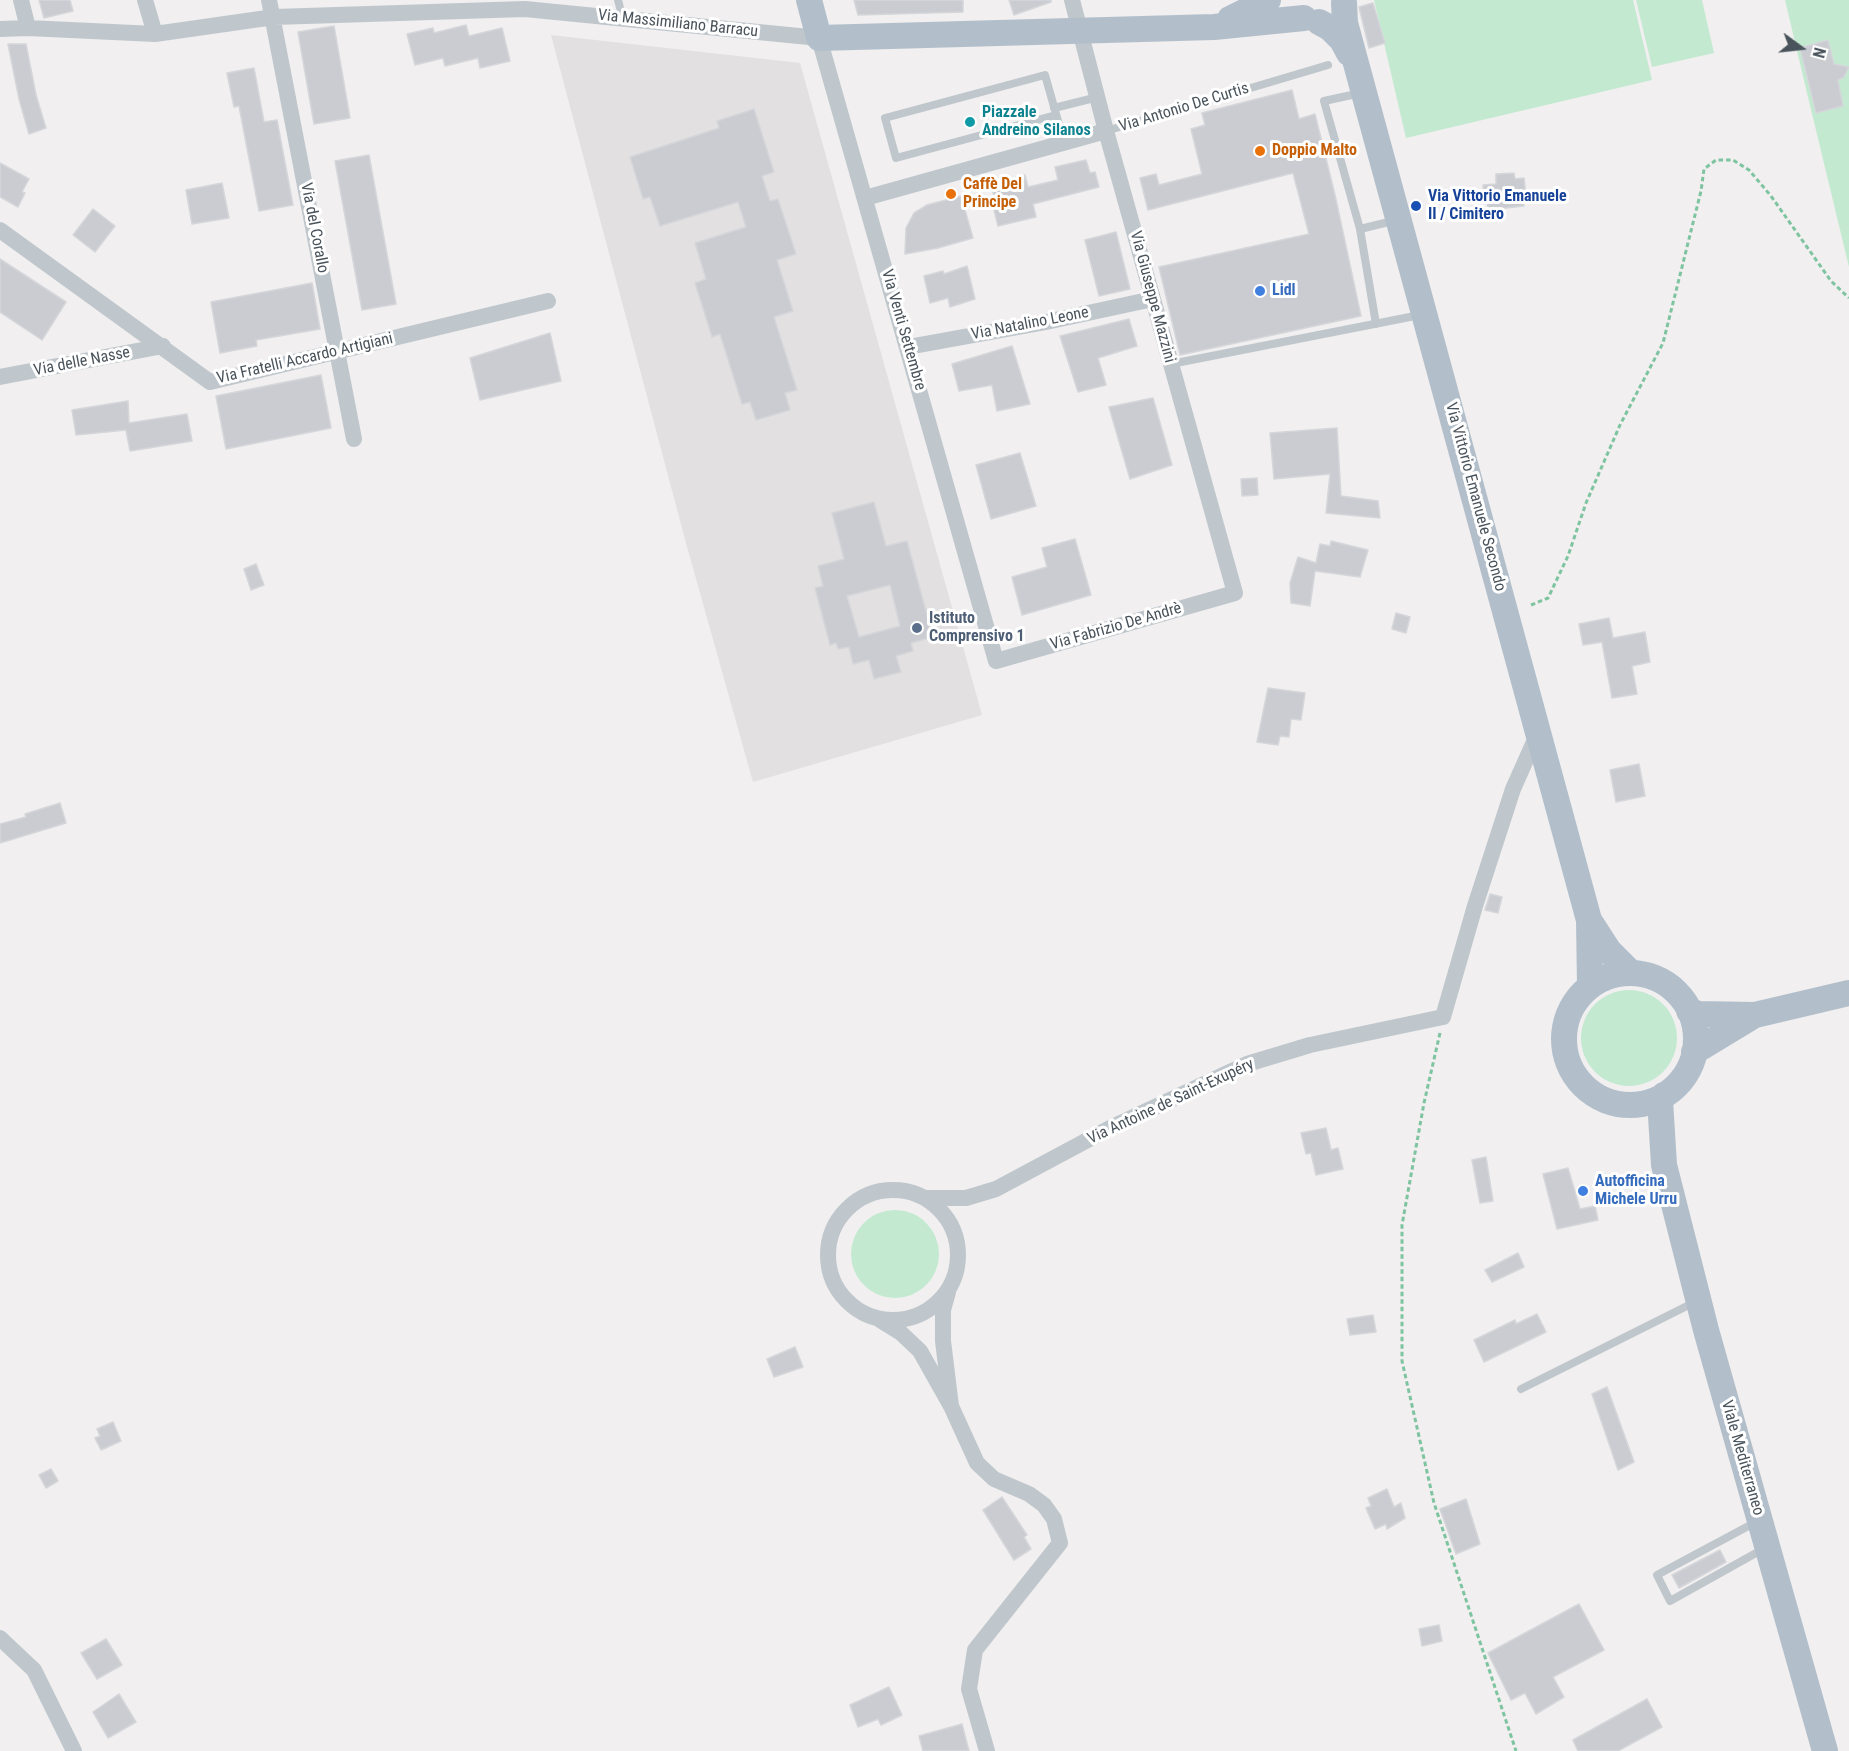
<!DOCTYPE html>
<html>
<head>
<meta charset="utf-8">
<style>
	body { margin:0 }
	#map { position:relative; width:1849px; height:1751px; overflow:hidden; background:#f1efef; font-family:"Roboto Condensed",sans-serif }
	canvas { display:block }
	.north { position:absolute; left:1771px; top:18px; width:60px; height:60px; -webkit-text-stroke:4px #fff; paint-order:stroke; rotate:105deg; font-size:16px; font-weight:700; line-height:24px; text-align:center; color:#49535b }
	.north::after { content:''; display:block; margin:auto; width:21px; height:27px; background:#49535b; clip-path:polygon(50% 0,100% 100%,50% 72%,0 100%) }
</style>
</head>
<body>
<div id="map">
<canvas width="1849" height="1751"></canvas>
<div class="north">N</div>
</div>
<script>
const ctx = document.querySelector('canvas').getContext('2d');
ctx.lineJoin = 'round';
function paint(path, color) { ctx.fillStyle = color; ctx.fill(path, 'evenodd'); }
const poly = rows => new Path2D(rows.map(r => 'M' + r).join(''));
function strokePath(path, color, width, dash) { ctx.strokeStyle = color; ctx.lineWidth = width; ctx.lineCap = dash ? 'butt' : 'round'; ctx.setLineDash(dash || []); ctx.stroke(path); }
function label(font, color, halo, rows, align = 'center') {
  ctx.font = font + ' "Roboto Condensed",sans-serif'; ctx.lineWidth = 6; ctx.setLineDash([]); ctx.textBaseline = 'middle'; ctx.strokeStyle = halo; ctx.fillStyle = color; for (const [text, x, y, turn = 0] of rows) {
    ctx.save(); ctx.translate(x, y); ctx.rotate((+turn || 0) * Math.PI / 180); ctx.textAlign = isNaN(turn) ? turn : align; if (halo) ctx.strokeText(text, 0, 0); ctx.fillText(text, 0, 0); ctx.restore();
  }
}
const education = poly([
	[551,35,800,63,982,715,753,782,686,543]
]);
const green = poly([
	[1374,0,1633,0,1652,80,1406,138],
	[1636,0,1702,0,1714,53,1652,67],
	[1785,0,1849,0,1849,267,1807,93],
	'1581 1038a48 48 0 1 1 96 0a48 48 0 1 1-96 0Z',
	'851 1254a44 44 0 1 1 88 0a44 44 0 1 1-88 0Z'
]);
const building = poly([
	[39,0,70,0,73,11,44,18,39,0],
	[854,0,963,0,963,12,858,15,854,0],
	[1009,0,1051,0,1051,2,1014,15,1009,0],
	[1373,3,1385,43,1369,48,1359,7,1373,3],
	[466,25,469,36,502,28,510,61,480,68,478,58,445,66,443,58,415,65,407,34,433,28,434,33,466,25],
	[334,26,350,118,314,124,298,32,334,26],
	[1828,40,1834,64,1849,67,1844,77,1838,80,1843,106,1816,113,1800,48,1828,40],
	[8,44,26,44,36,95,46,128,29,134,19,99,8,44],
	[254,68,264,122,277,120,293,205,259,211,239,106,234,107,227,73,254,68],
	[1292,90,1299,119,1315,114,1335,195,1361,316,1180,355,1159,267,1309,234,1293,173,1148,210,1140,178,1156,174,1159,185,1202,174,1191,129,1205,125,1202,113,1292,90],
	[754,109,774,172,762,176,770,201,778,199,796,254,777,260,793,311,774,317,797,390,785,393,790,410,756,420,750,402,742,404,720,334,712,337,695,283,706,279,695,243,746,227,738,202,660,226,650,197,643,199,630,157,719,128,717,121,754,109],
	[369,155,396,304,362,310,335,161,369,155],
	[1086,160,1090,173,1095,172,1099,187,1033,204,1036,217,998,226,993,206,996,204,991,184,1025,175,1028,187,1058,180,1055,167,1086,160],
	[0,163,29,179,22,192,25,193,18,207,0,197,0,163],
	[1514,173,1515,179,1524,178,1526,196,1523,197,1524,206,1488,210,1487,199,1484,199,1483,185,1496,184,1496,174,1514,173],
	[222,183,229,218,192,224,186,190,222,183],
	[961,196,973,238,938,248,905,254,906,228,914,213,927,205,961,196],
	[93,209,115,226,95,252,73,235,93,209],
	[1116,232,1130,289,1099,296,1085,240,1116,232],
	[0,259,66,302,42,340,0,312,0,259],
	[967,266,975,299,950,307,948,298,930,303,924,276,943,271,944,274,967,266],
	[312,283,320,329,256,340,257,346,220,353,211,302,312,283],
	[1129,319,1137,346,1098,358,1106,385,1078,392,1060,336,1129,319],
	[550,333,561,381,480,400,470,358,550,333],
	[1012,346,1030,404,997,411,992,385,959,391,952,364,1012,346],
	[321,375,331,428,226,449,216,396,321,375],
	[1153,398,1172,465,1130,479,1109,407,1153,398],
	[128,401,129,423,187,414,192,441,130,451,126,430,76,435,72,410,128,401],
	[1337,428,1341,496,1378,501,1380,518,1326,513,1330,474,1274,479,1270,433,1337,428],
	[1020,453,1036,506,991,519,976,465,1020,453],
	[1257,478,1258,495,1242,496,1241,479,1257,478],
	[874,502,886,546,907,541,933,637,911,643,913,651,896,656,901,672,874,679,869,660,853,664,849,647,838,649,836,643,830,645,815,588,823,586,818,566,844,559,832,513,874,502],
	[890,585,900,626,859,637,847,596,890,585],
	[1075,539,1091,595,1022,615,1012,577,1047,567,1042,548,1075,539],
	[1331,541,1368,550,1360,577,1315,571,1310,606,1291,603,1290,583,1298,557,1316,563,1320,544,1330,546,1331,541],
	[256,564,264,585,251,590,244,569,256,564],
	[1396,613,1410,617,1406,633,1392,629,1396,613],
	[1609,618,1613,638,1645,632,1650,662,1632,666,1637,694,1612,698,1602,642,1583,645,1579,624,1609,618],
	[1268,688,1305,693,1301,720,1291,719,1289,737,1280,736,1278,745,1257,742,1268,688],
	[1639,764,1645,796,1616,802,1610,770,1639,764],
	[60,803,66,823,0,843,0,824,26,817,25,814,60,803],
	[1490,894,1502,897,1498,913,1485,910,1490,894],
	[1326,1128,1331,1150,1338,1148,1343,1169,1316,1175,1311,1153,1306,1154,1301,1133,1326,1128],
	[1486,1157,1493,1201,1480,1203,1472,1160,1486,1157],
	[1568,1168,1580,1209,1595,1206,1598,1220,1557,1229,1543,1174,1568,1168],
	[1518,1253,1524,1267,1492,1282,1485,1270,1518,1253],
	[1537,1314,1546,1332,1484,1362,1474,1340,1515,1320,1516,1324,1537,1314],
	[1373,1315,1376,1332,1350,1335,1347,1319,1373,1315],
	[795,1347,803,1367,774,1377,767,1359,795,1347],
	[1607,1387,1634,1462,1618,1470,1592,1394,1607,1387],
	[113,1422,121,1441,101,1450,95,1438,100,1436,97,1429,113,1422],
	[51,1469,58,1481,46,1488,39,1475,51,1469],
	[1387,1489,1394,1507,1401,1503,1405,1518,1387,1529,1386,1524,1375,1529,1366,1508,1371,1506,1368,1498,1387,1489],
	[1002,1497,1027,1535,1024,1537,1031,1549,1014,1560,983,1510,1002,1497],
	[1466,1499,1480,1544,1456,1554,1440,1509,1466,1499],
	[1720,1550,1726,1562,1679,1588,1672,1575,1720,1550],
	[1579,1604,1604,1650,1553,1677,1564,1697,1536,1714,1525,1693,1511,1700,1488,1653,1579,1604],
	[1439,1625,1442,1641,1422,1646,1419,1629,1439,1625],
	[106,1639,122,1665,97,1679,81,1653,106,1639],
	[889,1687,902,1715,881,1725,878,1719,858,1727,850,1705,889,1687],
	[119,1694,136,1722,108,1738,93,1712,119,1694],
	[1647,1699,1662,1727,1618,1751,1578,1751,1573,1740,1647,1699],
	[962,1724,969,1751,923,1751,919,1736,962,1724]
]);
const path = poly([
	[1531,605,1548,598,1568,556,1586,503,1620,425,1663,343,1701,191,1704,169,1716,160,1733,160,1749,170,1771,196,1831,281,1849,298],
	[1440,1033,1424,1103,1402,1225,1402,1361,1434,1503,1516,1751]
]);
const service = poly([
	[618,0,623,19],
	[1361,93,1324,101,1360,229,1376,324],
	[1054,108,1098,97],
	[1056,115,896,158,885,118,1045,75,1064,142],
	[1106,131,1328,65],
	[1360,229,1397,220],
	[1171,364,1420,315],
	[1521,1389,1695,1302],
	[1756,1522,1657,1575,1670,1601,1765,1548]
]);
const minor = poly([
	[21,0,28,28],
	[145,0,155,34],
	[269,0,354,439],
	[0,29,28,28,155,34,274,17,525,9,819,38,996,661,1235,593,1106,131,1072,0],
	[865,198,1106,131],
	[0,230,210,382,548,301],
	[908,347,1046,322,1153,299],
	[0,377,163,346],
	'828 1255a65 65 0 1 1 130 0a65 65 0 1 1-130 0Z',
	[926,1198,966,1198,996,1189,1110,1128,1247,1064,1310,1045,1443,1017,1475,906,1513,789,1538,733],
	[880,1320,901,1333,920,1351,951,1406,943,1341,943,1310,948,1292],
	[951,1406,977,1463,994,1479,1029,1494,1044,1505,1054,1519,1060,1543,975,1650,969,1689,987,1751],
	[0,1638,34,1670,74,1751]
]);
const primary = poly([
	[809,0,819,38,1214,27,1304,18],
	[1344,3,1345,23,1589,920,1590,986],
	[1230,19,1268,0],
	[1319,22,1330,28,1342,40,1349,53],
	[1589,920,1609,951,1631,973],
	'1564 1039a66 66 0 1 1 132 0a66 66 0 1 1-132 0Z',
	[1689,1011,1699,1014,1755,1015,1849,993],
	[1694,1052,1755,1015],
	[1664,1095,1660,1100,1664,1165,1706,1330,1825,1751]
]);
const markers = [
	[970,122,6,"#0f9aa8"],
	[1260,151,6,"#e8710a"],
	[951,194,6,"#e8710a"],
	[1416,206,6,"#1a4fb4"],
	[1260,291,6,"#3f7fe0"],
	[917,628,6,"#5c6f8a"],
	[1583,1191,6,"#3f7fe0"]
];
const streetNames = [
	["Via Massimiliano Barracu",678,24,6],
	["Via Antonio De Curtis",1184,108,-17],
	["Via del Corallo",314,228,79],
	["Via Giuseppe Mazzini",1152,297,75],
	["Via Natalino Leone",1030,324,-11],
	["Via Venti Settembre",903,330,74],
	["Via Fratelli Accardo Artigiani",305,359,-13],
	["Via delle Nasse",82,362,-11],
	["Via Vittorio Emanuele Secondo",1475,497,75],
	["Via Fabrizio De Andrè",1116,627,-16],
	["Via Antoine de Saint-Exupéry",1171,1102,-25],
	["Viale Mediterraneo",1742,1458,74]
];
const cultureNames = [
	["Piazzale",982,113],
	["Andreino Silanos",982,131]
];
const foodNames = [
	["Doppio Malto",1272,151],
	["Caffè Del",963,185],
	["Principe",963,203]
];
const transitNames = [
	["Via Vittorio Emanuele",1428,197],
	["II / Cimitero",1428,215]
];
const shopNames = [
	["Lidl",1272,291],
	["Autofficina",1595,1182],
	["Michele Urru",1595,1200]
];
const serviceNames = [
	["Istituto",929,619],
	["Comprensivo 1",929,637]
];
paint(education, '#e2e0e1');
paint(green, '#c3ead1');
paint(building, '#caccd1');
strokePath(building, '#d4d6da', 1.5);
strokePath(path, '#7ec4a0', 3, [4.5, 3]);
strokePath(service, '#bfc7cc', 8);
strokePath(minor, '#bfc7cc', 16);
strokePath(primary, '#b2bfcb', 26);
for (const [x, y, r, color] of markers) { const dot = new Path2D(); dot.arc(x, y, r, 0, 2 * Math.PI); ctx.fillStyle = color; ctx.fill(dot); strokePath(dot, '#fff', 2); }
label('16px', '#49535b', '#fff', streetNames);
label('bold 16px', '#0d838f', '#fff', cultureNames, 'left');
label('bold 16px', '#c56008', '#fff', foodNames, 'left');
label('bold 16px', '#164399', '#fff', transitNames, 'left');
label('bold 16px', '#366cbe', '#fff', shopNames, 'left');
label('bold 16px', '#4e5e75', '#fff', serviceNames, 'left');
</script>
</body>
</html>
